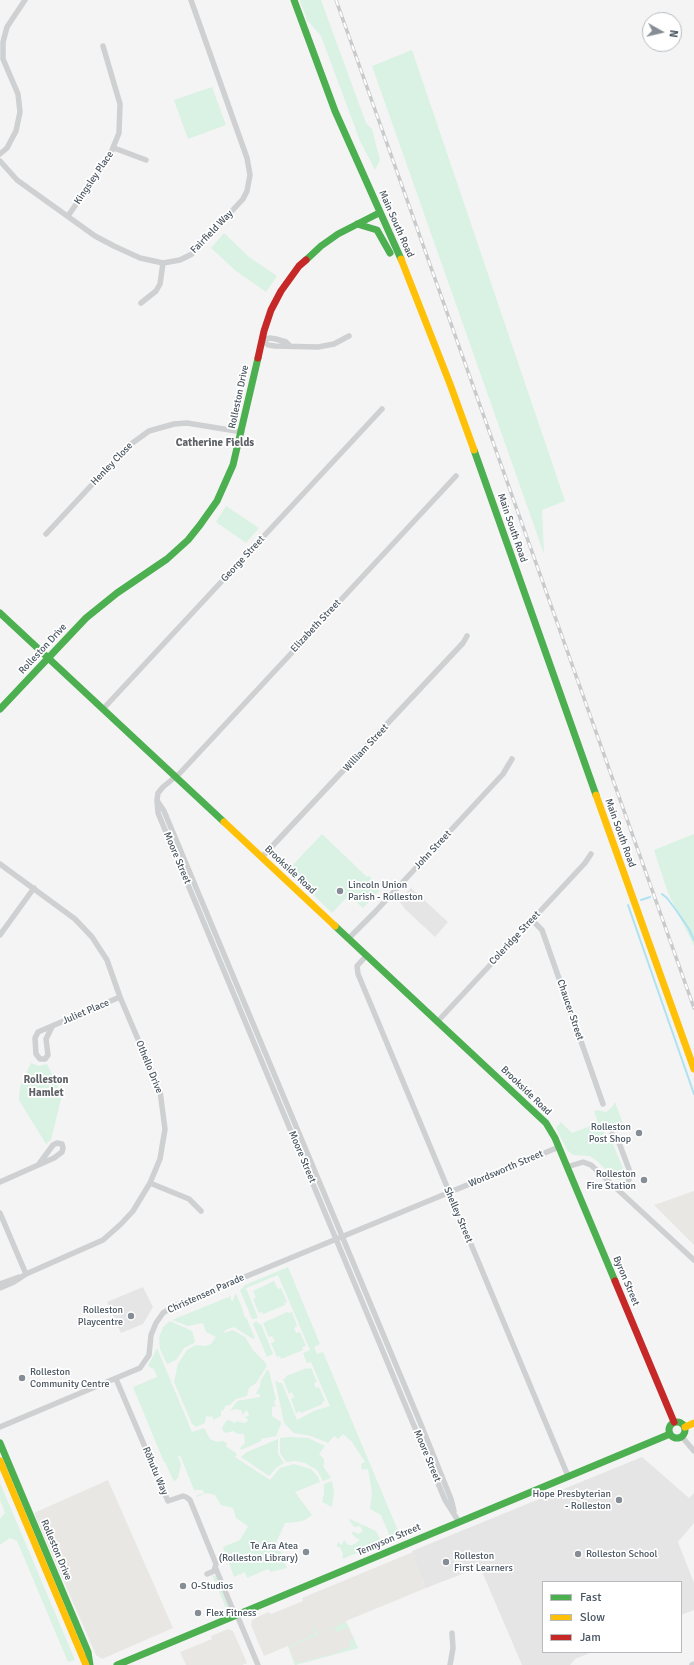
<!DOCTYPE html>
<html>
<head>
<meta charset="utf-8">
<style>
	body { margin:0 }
	#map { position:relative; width:694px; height:1665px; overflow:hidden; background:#f4f4f4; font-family:Signika,sans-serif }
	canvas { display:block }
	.legend { position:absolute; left:542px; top:1581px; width:140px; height:72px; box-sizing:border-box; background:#fff; border:1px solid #b7bbc0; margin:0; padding:5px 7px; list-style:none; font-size:12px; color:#4a5661 }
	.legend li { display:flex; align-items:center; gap:8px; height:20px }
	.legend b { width:20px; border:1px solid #b7bbc0 }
	.north { position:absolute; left:642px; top:12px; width:40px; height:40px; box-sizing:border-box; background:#fff; border:1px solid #b7bbc0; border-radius:50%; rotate:98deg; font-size:11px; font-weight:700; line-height:16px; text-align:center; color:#4a5661 }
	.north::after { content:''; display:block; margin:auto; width:14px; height:18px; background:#868d94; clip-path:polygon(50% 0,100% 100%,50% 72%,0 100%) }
</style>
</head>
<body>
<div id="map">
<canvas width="694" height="1665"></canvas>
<ul class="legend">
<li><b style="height:5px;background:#4caf50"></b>Fast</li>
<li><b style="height:5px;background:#ffc107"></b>Slow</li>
<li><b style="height:5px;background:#c62828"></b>Jam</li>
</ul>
<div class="north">N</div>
</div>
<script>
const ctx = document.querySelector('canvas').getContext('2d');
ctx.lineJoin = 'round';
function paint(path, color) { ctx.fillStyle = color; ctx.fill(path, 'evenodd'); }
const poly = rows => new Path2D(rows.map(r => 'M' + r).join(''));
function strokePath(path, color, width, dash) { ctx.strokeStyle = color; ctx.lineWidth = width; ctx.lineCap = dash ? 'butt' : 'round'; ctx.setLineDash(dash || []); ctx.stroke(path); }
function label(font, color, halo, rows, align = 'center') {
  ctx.font = font + ' Signika,sans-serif'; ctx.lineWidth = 3.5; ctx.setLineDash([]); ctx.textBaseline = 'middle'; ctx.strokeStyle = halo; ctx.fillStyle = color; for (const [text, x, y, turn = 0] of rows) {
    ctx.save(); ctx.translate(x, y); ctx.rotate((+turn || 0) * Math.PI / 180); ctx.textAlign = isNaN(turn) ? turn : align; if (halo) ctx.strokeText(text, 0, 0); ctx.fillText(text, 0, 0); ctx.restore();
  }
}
const commercial = poly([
	[694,1191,694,1245,654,1205],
	[108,1480,173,1628,102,1659,96,1655,34,1513],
	[413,1552,415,1557,413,1558,426,1588,346,1621,358,1648,295,1665,288,1646,264,1656,251,1625,252,1620,268,1612,271,1614,303,1601,302,1598],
	[228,1629,233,1631,247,1663,242,1665,186,1665,180,1652,212,1639,211,1636]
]);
const education = poly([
	[411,888,448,922,435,937,405,909,399,901],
	[143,1287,153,1307,143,1324,121,1333,107,1302],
	[642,1457,689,1498,694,1493,694,1523,678,1542,694,1583,694,1610,681,1615,681,1582,543,1582,543,1652,592,1652,575,1659,570,1665,522,1665,480,1567,426,1588,413,1558,415,1557,412,1551]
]);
const green = poly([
	[300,0,321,0,366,123,372,129,380,160,375,170,360,141,321,36,307,20],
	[412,50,565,501,542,510,544,554,372,66],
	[212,87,226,125,188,139,174,100],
	[224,233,249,257,277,276,266,292,236,271,211,248],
	[226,506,259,528,246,543,216,522],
	[322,834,367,877,369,876,377,883,375,885,380,890,363,908,349,895,332,913,288,870],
	[694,834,694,946,668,893,654,850],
	[31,1063,39,1066,47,1064,62,1095,51,1140,46,1144,19,1100,20,1087],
	[615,1102,625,1129,619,1130,617,1127,612,1125,607,1127,604,1132,604,1136,606,1141,612,1142,625,1173,623,1179,620,1180,616,1179,598,1162,590,1156,573,1155,567,1150,556,1128,561,1122,572,1133,598,1123,594,1111,597,1110,606,1112,612,1107],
	[288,1267,320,1344,314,1347,317,1354,323,1352,399,1533,397,1534,397,1537,391,1539,381,1515,370,1509,372,1493,369,1474,368,1469,362,1470,361,1464,365,1462,352,1442,343,1434,338,1439,334,1436,328,1443,311,1436,294,1433,284,1423,275,1380,279,1383,282,1383,297,1420,314,1411,330,1406,311,1362,307,1363,303,1353,310,1350,278,1275,246,1288,258,1318,253,1319,252,1319,240,1290,245,1285],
	[274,1281,278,1289,281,1288,287,1302,284,1303,285,1305,263,1314,262,1312,259,1313,253,1299,256,1298,253,1291],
	[235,1294,236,1294,241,1305,245,1318,246,1317,255,1338,253,1339,234,1327,225,1330,224,1333,233,1330,245,1337,253,1350,265,1362,267,1366,256,1383,249,1388,247,1396,236,1399,230,1405,225,1406,224,1410,221,1411,221,1416,213,1420,213,1417,206,1416,205,1423,196,1427,192,1424,174,1382,178,1364,187,1350,196,1345,206,1346,211,1344,216,1337,206,1332,203,1323,188,1326,172,1320,231,1296,231,1300,233,1301],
	[287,1312,288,1313,292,1312,297,1326,294,1328,296,1333,300,1332,306,1346,302,1347,303,1350,281,1359,280,1356,277,1357,271,1343,275,1342,272,1336,269,1337,263,1323],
	[170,1321,192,1331,195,1341,194,1343,184,1348,176,1360,167,1364,160,1349,159,1338,163,1327],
	[256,1321,259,1324,261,1324,273,1354,267,1357,253,1324],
	[157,1348,192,1432,204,1428,210,1439,217,1442,222,1441,227,1443,226,1446,237,1454,235,1457,270,1480,280,1468,294,1464,311,1469,318,1477,320,1482,295,1492,312,1515,305,1520,298,1522,285,1523,275,1545,279,1548,287,1568,271,1572,268,1569,247,1578,245,1572,234,1577,223,1547,240,1540,248,1526,236,1518,233,1508,221,1505,215,1495,206,1493,197,1497,196,1496,204,1493,203,1490,194,1490,180,1455,178,1457,181,1464,178,1478,174,1482,165,1462,164,1462,133,1387,157,1377,154,1369,148,1366],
	[307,1368,308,1369,311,1368,317,1382,314,1383,316,1388,319,1387,325,1401,322,1402,323,1404,301,1413,300,1411,296,1413,291,1399,294,1397,292,1392,289,1394,283,1379,286,1378,286,1376],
	[267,1370,269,1371,276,1400,274,1401,275,1405,277,1406,272,1407,272,1416,281,1422,281,1424,276,1436,261,1439,261,1441,241,1450,240,1448,245,1443,244,1434,238,1434,233,1431,226,1433,223,1431,222,1428,226,1421,229,1420,235,1423,236,1421,244,1423,247,1422,248,1419,244,1417,249,1416,247,1410,242,1415,242,1411,239,1410,235,1409,230,1411,237,1401,260,1397,260,1394,256,1394,260,1386,261,1380],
	[291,1437,308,1438,325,1446,319,1454,324,1459,324,1464,323,1466,331,1478,323,1481,317,1470,305,1463,296,1461,286,1462,280,1453,280,1438],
	[278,1439,278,1454,284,1463,277,1467,269,1476,241,1457,247,1452],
	[332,1481,334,1493,332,1507,322,1502,324,1494,324,1484],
	[0,1483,75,1660,68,1662,17,1541,10,1538,0,1545,0,1519,5,1513,0,1500],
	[350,1519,376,1531,382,1543,342,1559,343,1554,340,1547,337,1547,337,1545,338,1542,342,1545,344,1540,348,1545,353,1545,360,1540,356,1538,352,1534,353,1531,358,1534,363,1531,360,1526,354,1527,349,1520],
	[212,1575,216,1576,229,1607,226,1608],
	[346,1622,358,1648,295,1665,288,1646,315,1634,313,1629,315,1628,318,1635,295,1644,297,1649,294,1645,289,1647,296,1663,333,1654,351,1646,349,1641,353,1639,348,1628,337,1632,335,1629,327,1631]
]);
const stream = poly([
	[662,894,667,898,676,910,689,929,694,940],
	[641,900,650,897],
	[628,905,694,1094]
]);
const street = poly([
	[114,148,146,160],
	[0,154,7,148,16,131,20,112,18,94,3,59,3,42,7,27,25,0],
	[0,161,17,180,95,236,114,246,140,258,163,263,180,260,192,254,243,199,247,191,250,175,247,158,191,0],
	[68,216,110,155,119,133,120,104,103,46],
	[141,303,156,291,160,284,163,263],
	[262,340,268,345,275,346,318,347,334,344,349,336],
	[262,340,270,338,276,339,286,342,290,346],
	[456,476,180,773,163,787,158,793,157,800,158,813,445,1500,459,1522],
	[46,534,127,447,149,431,174,424,187,423,242,432],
	[103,709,382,409],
	[158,802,164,811,422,1427,451,1499,454,1511],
	[262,857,463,643,467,636],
	[0,864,75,919,92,937,107,960,120,997,160,1091,165,1129,160,1159,150,1183,133,1211,121,1224,103,1240,26,1274,14,1282,0,1288],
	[532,920,542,930,603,1104],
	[0,935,34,888],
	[349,938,375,912,503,774,512,759],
	[367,955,357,966,358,974,568,1476],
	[438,1021,585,863,591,854],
	[52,1027,46,1039,48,1055,45,1059,40,1059,36,1054,35,1038,38,1032,120,997],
	[612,1134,618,1140,630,1172,629,1180,619,1190],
	[567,1167,583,1162,591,1165,694,1260],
	[0,1182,54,1158,62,1152,63,1148,62,1144,57,1143,53,1145,39,1164],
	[150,1183,189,1199,201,1211],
	[0,1213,26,1274],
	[0,1284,19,1277],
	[116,1379,168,1501,183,1496,186,1497,190,1500,216,1564,214,1571,207,1574],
	[0,1427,140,1368,149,1355,151,1335,156,1323,163,1313,172,1307,559,1147],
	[682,1437,694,1451],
	[216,1569,235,1615],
	[237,1615,258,1665],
	[450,1665,453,1648,452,1633],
	[692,1665,694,1664]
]);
const fast = poly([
	[294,0,335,111,401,259],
	[357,224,377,230,390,253],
	[306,260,321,246,338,234,379,213],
	[474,450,596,795],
	[0,613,224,822],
	[0,709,86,618,117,593,167,559,188,540,200,525,217,501,233,465,258,358],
	[335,926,546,1123,555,1138,615,1281],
	'669 1430a8 8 0 1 1 16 0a8 8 0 1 1-16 0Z',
	[0,1443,88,1652,90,1665],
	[117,1665,670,1434]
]);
const slow = poly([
	[401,259,450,384,474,450],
	[596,795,694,1069],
	[224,822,335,926],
	[685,1427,694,1423],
	[0,1461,86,1665]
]);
const jam = poly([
	[258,358,264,331,271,310,281,291,299,266,306,260],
	[615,1281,674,1422]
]);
const rail = poly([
	[336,0,694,1008]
]);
const markers = [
	[340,891,4,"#868d94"],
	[639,1133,4,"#868d94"],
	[644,1180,4,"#868d94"],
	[131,1316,4,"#868d94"],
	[22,1378,4,"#868d94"],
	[619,1500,4,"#868d94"],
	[306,1552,4,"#868d94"],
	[578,1554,4,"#868d94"],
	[446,1562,4,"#868d94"],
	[183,1586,4,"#868d94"],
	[198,1613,4,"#868d94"]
];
const streetNames = [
	["Kingsley Place",94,178,-56],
	["Main South Road",396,224,66],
	["Fairfield Way",212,232,-46],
	["Rolleston Drive",239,397,-78],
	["Henley Close",112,464,-46],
	["Main South Road",512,528,71],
	["George Street",243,559,-47],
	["Elizabeth Street",316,626,-47],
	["Rolleston Drive",43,649,-47],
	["William Street",366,748,-47],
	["Main South Road",620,833,70],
	["John Street",433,850,-47],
	["Moore Street",177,858,67],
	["Brookside Road",290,870,43],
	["Coleridge Street",515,938,-47],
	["Chaucer Street",570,1010,71],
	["Juliet Place",86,1012,-23],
	["Othello Drive",149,1067,68],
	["Brookside Road",526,1091,44],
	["Moore Street",302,1157,67],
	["Wordsworth Street",506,1169,-23],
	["Shelley Street",458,1215,67],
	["Byron Street",626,1281,67],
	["Christensen Parade",206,1294,-24],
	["Moore Street",427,1456,67],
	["Rōhutu Way",155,1471,67],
	["Tennyson Street",389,1540,-23],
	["Rolleston Drive",56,1550,67]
];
const poiNames = [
	["Lincoln Union",348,885],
	["Parish - Rolleston",348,897],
	["Rolleston",631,1127,"right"],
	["Post Shop",631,1139,"right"],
	["Rolleston",636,1174,"right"],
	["Fire Station",636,1186,"right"],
	["Rolleston",123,1310,"right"],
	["Playcentre",123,1322,"right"],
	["Rolleston",30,1372],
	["Community Centre",30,1384],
	["Hope Presbyterian",611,1494,"right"],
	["- Rolleston",611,1506,"right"],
	["Te Ara Atea",298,1546,"right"],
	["(Rolleston Library)",298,1558,"right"],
	["Rolleston School",586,1554],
	["Rolleston",454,1556],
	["First Learners",454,1568],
	["O-Studios",191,1586],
	["Flex Fitness",206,1613]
];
const neighbourhoodNames = [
	["Catherine Fields",215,443],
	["Rolleston",46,1080],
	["Hamlet",46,1093]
];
paint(commercial, '#e8e7e3');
paint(education, '#e6e5e6');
paint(green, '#d9f2e3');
strokePath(stream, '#aee2f0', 2);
strokePath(street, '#ced0d2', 5.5);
strokePath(fast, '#4caf50', 7);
strokePath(slow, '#ffc107', 7);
strokePath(jam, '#c62828', 7);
strokePath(rail, '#c9cacc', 3.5);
strokePath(rail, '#fff', 2, [6]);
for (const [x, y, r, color] of markers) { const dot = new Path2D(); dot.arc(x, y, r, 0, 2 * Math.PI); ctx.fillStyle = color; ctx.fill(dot); strokePath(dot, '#fff', 1.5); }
label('10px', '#4a5661', '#fff', streetNames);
label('10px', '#4a5661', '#fff', poiNames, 'left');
label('bold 11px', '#5f6368', '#fff', neighbourhoodNames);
</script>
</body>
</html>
